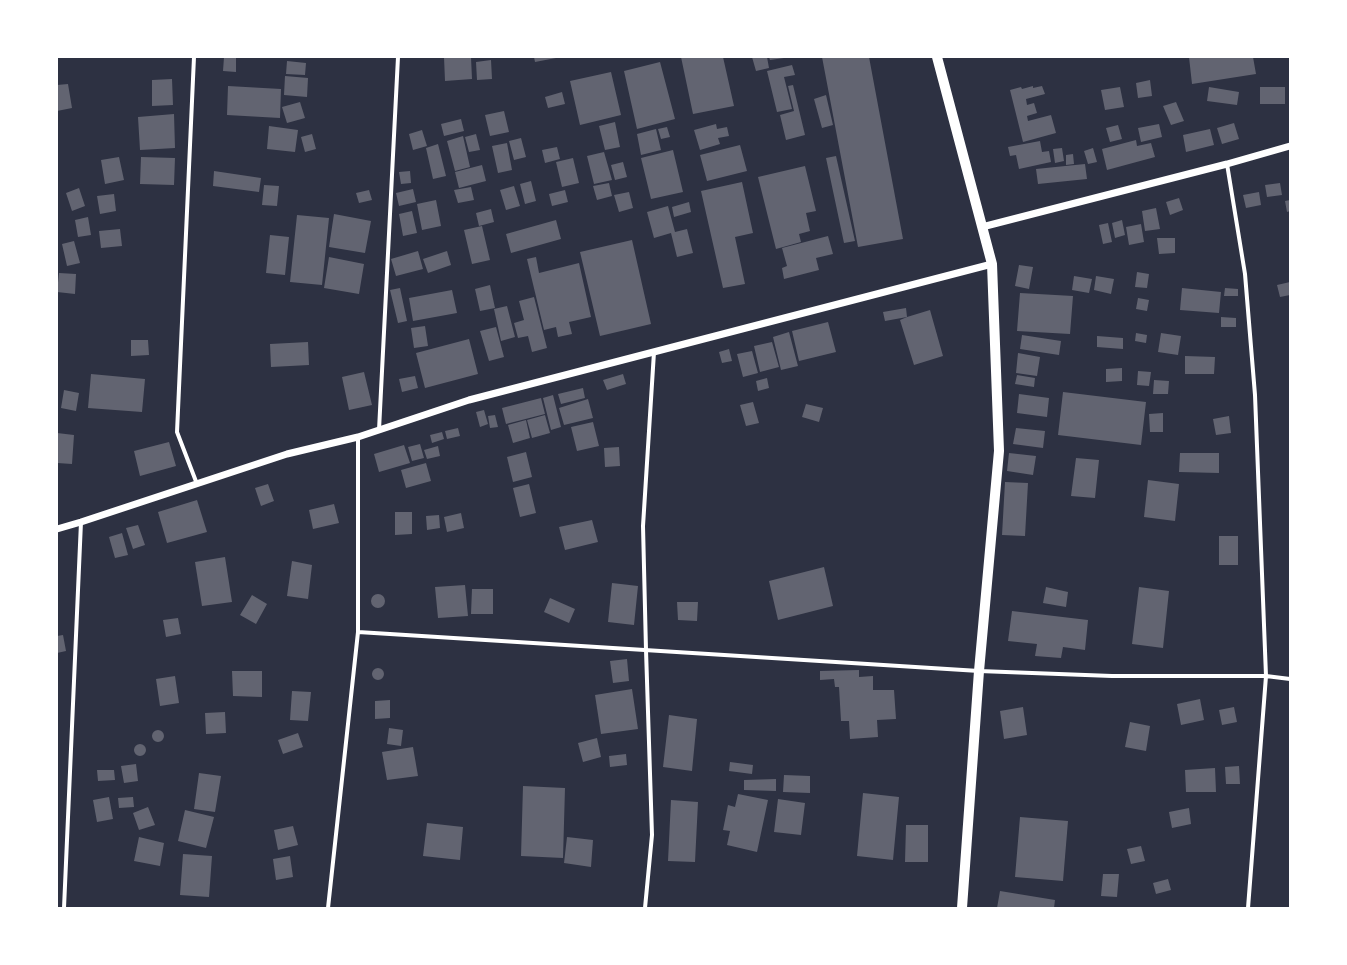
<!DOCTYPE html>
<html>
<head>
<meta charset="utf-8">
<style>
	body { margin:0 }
	#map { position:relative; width:1347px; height:965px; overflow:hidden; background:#2d3142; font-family:Helvetica,sans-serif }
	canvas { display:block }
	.frame { position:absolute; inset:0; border:58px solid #fff; pointer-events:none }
</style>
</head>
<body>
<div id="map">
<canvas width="1347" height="965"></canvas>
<div class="frame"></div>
</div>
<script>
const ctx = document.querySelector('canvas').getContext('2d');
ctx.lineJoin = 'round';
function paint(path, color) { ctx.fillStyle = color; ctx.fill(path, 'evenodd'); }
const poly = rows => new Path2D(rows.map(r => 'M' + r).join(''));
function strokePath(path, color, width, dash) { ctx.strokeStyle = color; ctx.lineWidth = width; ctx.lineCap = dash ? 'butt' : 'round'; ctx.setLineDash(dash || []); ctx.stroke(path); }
const building = poly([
	[224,57,236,57,236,72,223,71],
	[444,57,471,57,472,79,445,81],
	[534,57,556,57,556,58,535,62],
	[681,57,723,57,734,106,693,114],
	[752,57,767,57,769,68,756,71],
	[769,57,784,57,784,58,770,60],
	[822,57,869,57,903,239,858,247],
	[1189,57,1253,57,1256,74,1192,84],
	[491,60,492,79,477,80,476,62],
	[287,61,306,63,305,75,286,74],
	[660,62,675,119,637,129,624,71],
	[792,65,795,75,784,77,792,109,777,112,767,71],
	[611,72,621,115,580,125,570,81],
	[285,76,308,78,307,97,284,95],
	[172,79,173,105,152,106,152,80],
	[1150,80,1152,96,1138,98,1136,83],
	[68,84,72,108,57,111,57,85],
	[793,85,805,135,786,140,780,115,794,111,788,86],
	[228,86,281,89,280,118,227,115],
	[1033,86,1033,88,1042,86,1045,94,1026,99,1027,105,1034,103,1037,113,1027,116,1028,121,1051,115,1056,133,1023,142,1010,90,1021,87,1022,89],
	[1120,87,1124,107,1105,110,1101,90],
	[1209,87,1239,92,1237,105,1207,101],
	[1260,87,1285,87,1285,104,1260,104],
	[562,92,565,104,548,108,545,97],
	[826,95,833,125,822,128,814,99],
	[300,102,305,118,287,123,282,107],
	[1176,102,1184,121,1171,125,1163,106],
	[504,111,509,132,490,136,485,115],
	[174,114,175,148,140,150,138,117],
	[461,119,464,131,444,136,441,124],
	[615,122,620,147,605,150,599,126],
	[1234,123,1239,139,1222,144,1217,128],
	[716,124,717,129,727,127,729,136,718,138,720,144,700,150,694,130],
	[1159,124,1162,137,1141,142,1138,128],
	[1118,125,1122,139,1110,142,1106,128],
	[269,126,298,130,295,152,267,149],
	[667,127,670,137,661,139,658,129],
	[656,129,661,150,641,155,637,134],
	[1210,129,1214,145,1186,152,1183,135],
	[422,130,427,146,413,150,409,134],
	[312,134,316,149,305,152,301,137],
	[476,134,480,150,469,152,465,137],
	[463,136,470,167,455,171,447,141],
	[521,138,526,157,514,160,509,141],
	[1136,140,1137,146,1151,143,1155,157,1107,170,1102,149],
	[1040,141,1042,152,1049,151,1051,162,1019,169,1016,155,1010,156,1008,147],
	[507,143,512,170,498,173,492,146],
	[438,144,446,176,433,179,426,148],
	[740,145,747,171,707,181,700,155],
	[557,147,560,159,545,163,542,150],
	[1062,148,1064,161,1055,163,1053,149],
	[1093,148,1097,162,1088,164,1084,151],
	[673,150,683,192,651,199,641,158],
	[604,152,612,180,594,184,587,156],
	[1073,154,1074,164,1066,165,1066,155],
	[836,156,855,241,844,243,826,158],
	[119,157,124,180,105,184,101,160],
	[141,157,175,158,174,185,140,184],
	[573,158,579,183,562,187,556,162],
	[623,162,627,177,615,180,611,165],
	[1085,164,1087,179,1038,184,1036,169],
	[482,165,486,181,459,188,455,172],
	[805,166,816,211,806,213,810,231,799,234,801,242,776,249,758,177],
	[214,171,261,178,259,192,213,186],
	[410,171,411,183,401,184,399,172],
	[531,181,536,201,525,204,520,184],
	[742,182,753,233,735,237,745,284,723,288,701,191],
	[609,183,612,196,597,200,593,186],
	[1280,183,1282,195,1267,197,1265,185],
	[264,185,279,186,277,206,262,205],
	[514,186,520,206,506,210,500,190],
	[471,187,474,200,458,203,454,190],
	[79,188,85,206,72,211,66,193],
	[413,189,416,202,399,206,396,193],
	[369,190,372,200,359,203,356,193],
	[565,190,568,202,552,206,549,194],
	[629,192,633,208,619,212,614,195],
	[1259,192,1261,205,1246,208,1243,195],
	[114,194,116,211,100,214,97,196],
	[1179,198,1183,210,1170,215,1166,202],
	[436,200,441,226,422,230,417,204],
	[1290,200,1290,211,1287,212,1285,201],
	[689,202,691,212,674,217,672,207],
	[668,206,675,232,687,229,693,253,677,257,671,233,654,238,647,212],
	[1156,208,1160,229,1145,231,1142,211],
	[491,209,494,222,479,226,476,213],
	[412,211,417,233,403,236,399,214],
	[334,214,371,221,365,253,329,247],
	[297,215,329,218,322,285,290,282],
	[88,217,91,235,78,237,75,220],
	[556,220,561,239,511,253,506,234],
	[1122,220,1125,235,1115,238,1112,223],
	[1108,223,1112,242,1103,244,1099,225],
	[1141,224,1144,242,1129,245,1126,227],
	[482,226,490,260,472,264,464,230],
	[120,229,122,246,101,248,99,231],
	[270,235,289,237,285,275,266,273],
	[828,236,833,254,816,258,819,270,784,279,782,268,787,266,782,248],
	[1157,238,1175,238,1175,253,1159,254],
	[632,240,651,324,600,336,580,252],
	[74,241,80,263,67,266,62,244],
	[418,251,423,269,396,276,391,259],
	[447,251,451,265,428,273,423,259],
	[329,257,364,264,359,294,324,288],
	[536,257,539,273,579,263,591,317,569,322,572,334,558,337,556,327,544,330,527,259],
	[1019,265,1033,267,1029,289,1015,286],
	[1137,272,1149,274,1147,288,1135,287],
	[59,273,76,274,75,294,57,292],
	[1074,276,1092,279,1089,293,1072,290],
	[1096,276,1114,279,1111,294,1094,290],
	[1290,282,1290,295,1280,297,1277,285],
	[490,285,495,308,480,311,475,289],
	[400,288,407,321,398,323,390,290],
	[1182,288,1221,292,1219,313,1180,310],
	[1225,288,1238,289,1238,296,1224,296],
	[452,290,457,313,413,321,409,298],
	[1020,293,1073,296,1070,334,1017,331],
	[534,297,547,348,532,352,528,336,518,338,514,323,524,320,519,301],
	[1138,298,1149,300,1147,311,1136,309],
	[507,306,515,337,501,341,494,309],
	[906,308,907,317,930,310,943,356,914,365,900,320,907,317,885,321,883,312],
	[1221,317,1236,318,1236,327,1221,327],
	[828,322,836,352,799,361,792,331],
	[425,326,428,346,414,348,411,328],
	[496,327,504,357,489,361,480,331],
	[789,332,798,366,781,370,773,337],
	[1136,333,1147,335,1146,343,1135,341],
	[1161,333,1181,336,1178,355,1158,352],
	[1022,335,1061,341,1059,355,1020,349],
	[1097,336,1123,338,1123,349,1097,347],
	[469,339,478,374,425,388,416,353],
	[131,340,148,340,149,355,131,356],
	[308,342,309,365,271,367,270,344],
	[772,342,779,367,760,372,754,346],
	[729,349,732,361,722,363,719,352],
	[752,351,758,373,743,377,737,354],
	[1018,353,1040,357,1037,376,1016,373],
	[1185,356,1215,357,1214,374,1185,374],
	[1122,368,1122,381,1106,382,1106,369],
	[1138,371,1151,372,1149,386,1137,385],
	[364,372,372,405,349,410,342,377],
	[91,374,145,379,142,412,88,408],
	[623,374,626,384,607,390,603,380],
	[1017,375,1035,378,1034,387,1015,384],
	[415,376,418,388,402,392,399,379],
	[767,378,769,388,758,391,756,381],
	[1154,380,1169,381,1168,394,1153,394],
	[583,388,585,398,561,404,558,394],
	[64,390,79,393,76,411,61,408],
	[1063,392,1146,402,1141,445,1058,435],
	[1019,394,1049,398,1047,417,1017,413],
	[553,395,561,427,551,430,543,398],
	[541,398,545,414,506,424,502,408],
	[588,399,593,418,564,425,559,408],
	[753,402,759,423,746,426,740,405],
	[806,404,823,408,819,422,802,417],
	[484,410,488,424,480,427,476,412],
	[1163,413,1163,432,1150,432,1149,414],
	[495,415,498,427,490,428,488,416],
	[545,415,550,433,532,438,527,420],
	[1229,416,1231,433,1216,435,1213,419],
	[526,420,530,438,513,443,508,425],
	[593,422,599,446,577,451,571,427],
	[458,428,460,436,447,439,445,431],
	[1016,428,1045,431,1043,448,1013,444],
	[442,432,444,439,432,443,430,435],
	[57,433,74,435,72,464,57,463],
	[169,442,176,466,140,476,134,451],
	[420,444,424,458,412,461,408,447],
	[404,445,410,463,379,472,374,454],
	[438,446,440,456,427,459,424,450],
	[619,447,620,466,605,467,604,448],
	[526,452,532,477,513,482,507,457],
	[1009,453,1036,456,1033,475,1007,471],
	[1180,453,1219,453,1219,473,1179,472],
	[1076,458,1099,460,1095,498,1071,496],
	[426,463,431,481,406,488,401,470],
	[1148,480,1179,484,1175,521,1144,517],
	[1005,482,1028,483,1025,536,1002,535],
	[268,484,274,501,261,506,255,488],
	[529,484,536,513,520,517,513,488],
	[197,500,207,532,167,543,158,512],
	[334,504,339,523,313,529,309,510],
	[395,512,412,512,412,534,395,535],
	[461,513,464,528,447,532,444,517],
	[439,515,440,528,427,530,426,516],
	[592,520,598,542,565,550,559,527],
	[138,525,145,545,133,549,126,528],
	[122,533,128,555,115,558,109,537],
	[1219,536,1238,536,1238,565,1219,565],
	[225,557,232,602,202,606,195,562],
	[292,561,312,565,308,599,287,596],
	[824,567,833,606,778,620,769,581],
	[612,583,638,586,634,625,608,622],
	[465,585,468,616,438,618,435,587],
	[1046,587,1068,592,1066,607,1043,603],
	[1139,587,1169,591,1163,648,1132,644],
	[472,589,493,589,493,614,471,614],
	'371 601a7 7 0 1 1 14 0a7 7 0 1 1-14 0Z',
	[252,595,267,604,256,624,240,615],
	[550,598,575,609,569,623,544,612],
	[677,602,698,602,697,621,678,620],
	[1012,611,1088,620,1085,650,1063,647,1061,658,1035,656,1037,644,1008,641],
	[178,618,181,634,166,637,163,620],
	[63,635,66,651,57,653,57,636],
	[627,659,629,681,613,683,610,661],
	'372 674a6 6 0 1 1 12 0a6 6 0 1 1-12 0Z',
	[859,670,859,677,873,676,873,690,894,690,896,719,877,720,878,737,850,739,849,721,841,721,839,687,835,687,834,679,820,680,820,671],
	[232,671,262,671,262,697,233,696],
	[175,676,179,703,160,706,156,679],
	[632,689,638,729,601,734,595,695],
	[292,691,311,692,308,721,290,720],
	[1200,699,1204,720,1181,725,1177,704],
	[390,700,390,718,375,719,375,701],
	[1023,707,1027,735,1004,739,1000,711],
	[1234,707,1237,722,1222,725,1219,710],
	[225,712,226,733,206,734,205,713],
	[669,715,697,719,692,771,663,767],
	[1130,722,1150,726,1146,751,1125,747],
	[389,728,403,730,401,746,387,744],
	'152 736a6 6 0 1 1 12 0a6 6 0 1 1-12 0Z',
	[298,733,303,747,283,754,278,740],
	[597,738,601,757,583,762,578,743],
	'134 750a6 6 0 1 1 12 0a6 6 0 1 1-12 0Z',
	[413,747,418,776,387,780,382,752],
	[626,754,627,765,610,767,609,756],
	[730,762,753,765,752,774,729,771],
	[136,764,138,781,124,783,121,766],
	[1239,766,1240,784,1226,784,1225,767],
	[1215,768,1216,792,1186,792,1185,770],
	[97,770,114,770,115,780,98,781],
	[199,773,221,776,215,812,194,809],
	[784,775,810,776,810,793,783,792],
	[776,779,776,791,744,790,744,780],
	[523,786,565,788,563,858,521,856],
	[863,793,899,797,893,860,857,856],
	[738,794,768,800,757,852,727,845,730,831,723,830,728,805,735,807],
	[109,797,113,819,97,822,93,800],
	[133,797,134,807,119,808,118,798],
	[778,799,805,803,801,835,774,832],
	[671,800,698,802,695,862,668,861],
	[148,807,155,825,139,830,133,813],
	[1189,808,1191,824,1172,828,1169,812],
	[185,810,214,817,206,848,178,841],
	[1020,817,1068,821,1063,881,1015,877],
	[427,823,463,827,460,860,423,856],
	[906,825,928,825,928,862,905,862],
	[293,826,298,845,278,850,274,830],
	[139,837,164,843,160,866,134,861],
	[567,837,593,840,591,867,564,863],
	[1141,846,1145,861,1131,864,1127,849],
	[183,854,212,856,209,897,180,895],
	[290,856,293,877,276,880,273,859],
	[1103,874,1119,874,1117,897,1101,896],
	[1168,879,1171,890,1156,894,1153,883],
	[1000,891,1055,900,1054,908,997,908]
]);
const minor = poly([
	[194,57,177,432,197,484],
	[1227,164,1245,274,1255,395,1266,676,1248,908],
	[379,430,398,57],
	[358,632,979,671,1112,676,1266,676,1290,679],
	[64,908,81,522],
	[328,908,358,632,358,437],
	[645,908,652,835,646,650,643,526,654,352]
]);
const tertiary = poly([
	[982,227,1227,164,1290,146],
	[57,529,81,522,287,454,358,437,469,400,992,264]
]);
const primary = poly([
	[937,57,992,264,999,451,979,671,962,908]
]);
paint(building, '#626471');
strokePath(minor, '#fff', 4);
strokePath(tertiary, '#fff', 7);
strokePath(primary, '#fff', 10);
</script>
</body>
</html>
